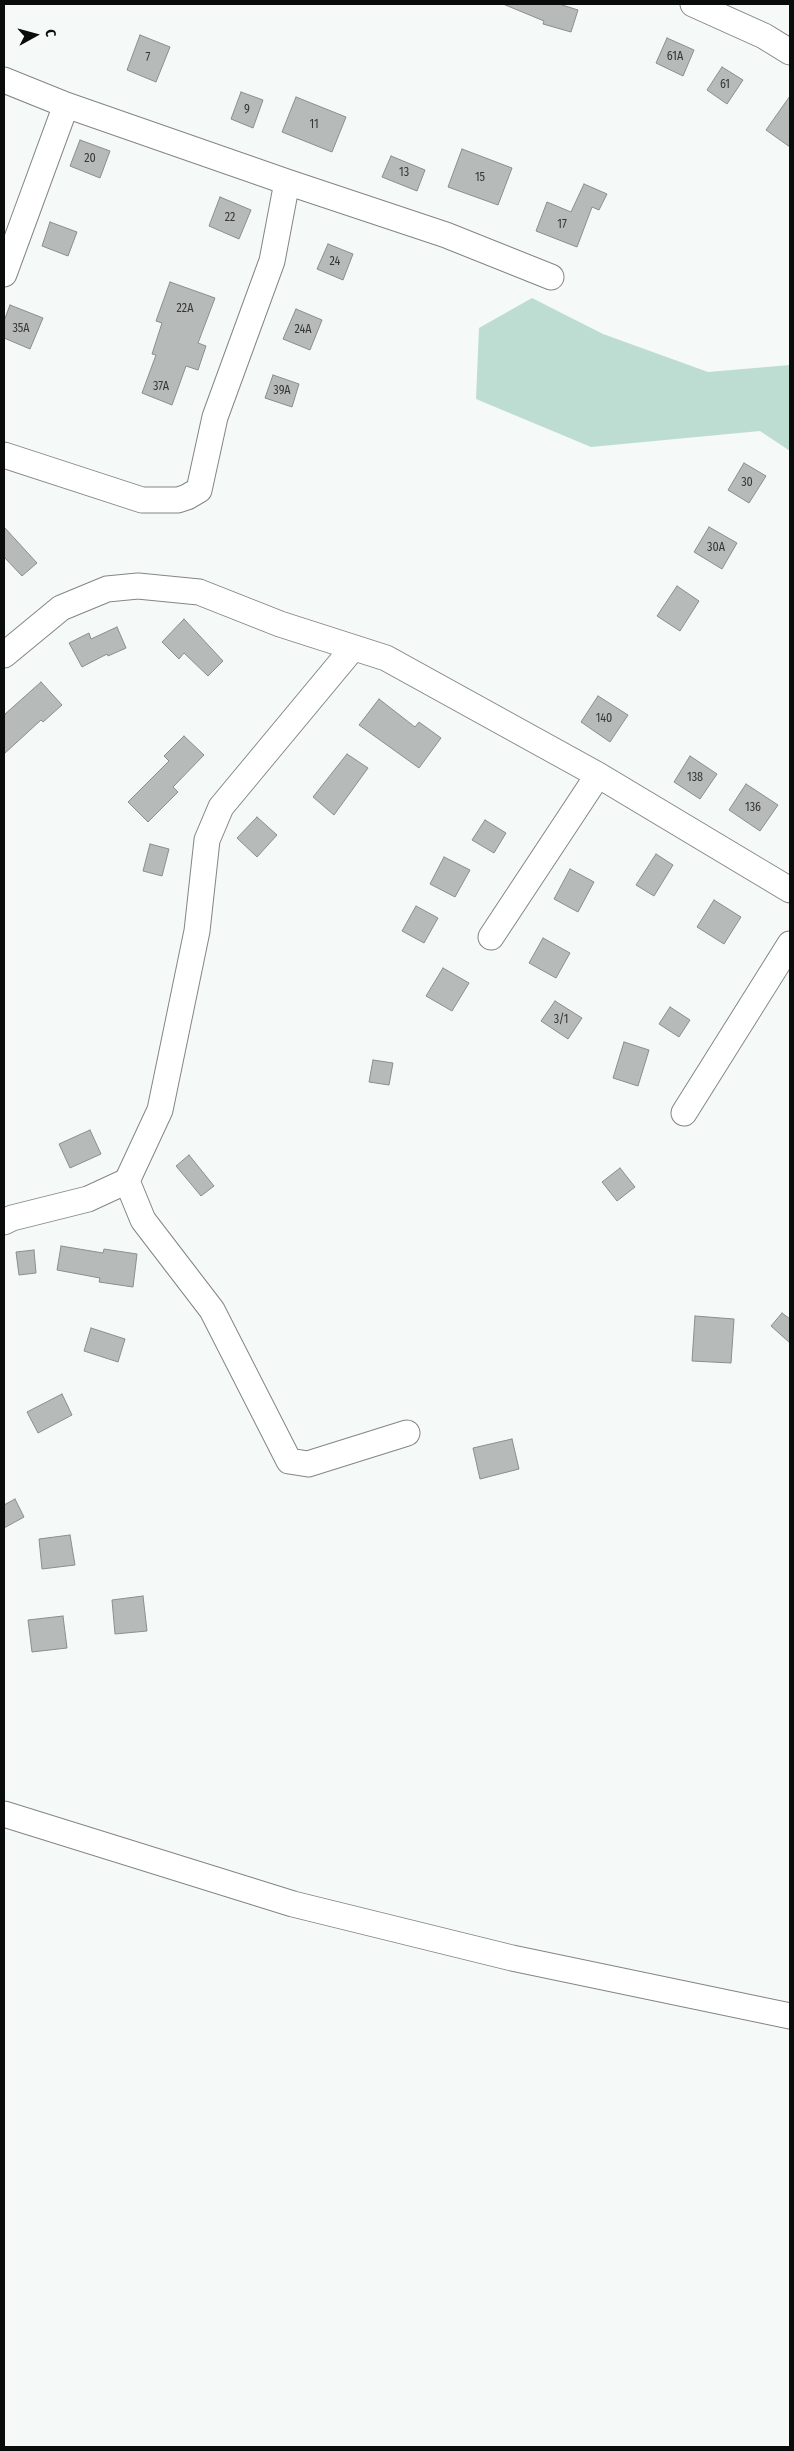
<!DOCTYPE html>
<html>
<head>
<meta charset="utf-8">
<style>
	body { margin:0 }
	#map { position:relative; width:794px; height:2451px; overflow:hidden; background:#f5f9f8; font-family:"Fira Sans Condensed",sans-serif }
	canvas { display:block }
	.frame { position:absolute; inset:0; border:5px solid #0a0c0b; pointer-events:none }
	.north { position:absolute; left:10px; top:10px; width:50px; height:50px; -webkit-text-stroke:4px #f5f9f8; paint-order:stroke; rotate:83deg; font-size:14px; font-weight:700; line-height:20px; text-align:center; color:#0a0c0b }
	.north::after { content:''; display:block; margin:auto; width:18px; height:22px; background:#0a0c0b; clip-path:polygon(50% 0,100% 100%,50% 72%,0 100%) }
</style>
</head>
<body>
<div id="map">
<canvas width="794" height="2451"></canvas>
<div class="frame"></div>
<div class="north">С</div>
</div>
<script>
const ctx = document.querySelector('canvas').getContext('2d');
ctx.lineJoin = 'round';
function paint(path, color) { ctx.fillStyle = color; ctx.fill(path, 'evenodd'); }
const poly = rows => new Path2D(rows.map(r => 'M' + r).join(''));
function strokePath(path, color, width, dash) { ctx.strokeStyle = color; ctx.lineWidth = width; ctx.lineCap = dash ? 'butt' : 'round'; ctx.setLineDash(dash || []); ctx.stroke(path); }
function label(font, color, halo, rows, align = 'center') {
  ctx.font = font + ' "Fira Sans Condensed",sans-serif'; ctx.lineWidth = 5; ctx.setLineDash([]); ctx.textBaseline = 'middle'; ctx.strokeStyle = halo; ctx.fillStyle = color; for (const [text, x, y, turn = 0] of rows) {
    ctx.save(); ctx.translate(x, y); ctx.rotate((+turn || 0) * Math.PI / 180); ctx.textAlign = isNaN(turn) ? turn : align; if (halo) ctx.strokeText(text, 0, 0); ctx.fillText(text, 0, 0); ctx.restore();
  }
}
const green = poly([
	[532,298,603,334,708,372,790,365,790,451,760,431,591,447,476,399,479,328]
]);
const building = poly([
	[503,4,559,4,578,10,571,32,543,24,544,21,503,4],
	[140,35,170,47,156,82,127,70,140,35],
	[667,38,694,50,683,76,656,63,667,38],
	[722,67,743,80,727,104,707,90,722,67],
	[241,92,263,100,253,128,231,119,241,92],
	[790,96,790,147,766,130,790,96],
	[296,97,346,117,332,152,282,132,296,97],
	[80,140,110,151,100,178,70,166,80,140],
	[462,149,512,168,498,205,448,187,462,149],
	[391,156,425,170,417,191,382,177,391,156],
	[584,184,607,194,599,210,592,207,577,247,536,231,547,202,571,212,584,184],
	[220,197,251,210,239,239,209,226,220,197],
	[50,222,77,232,68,256,42,246,50,222],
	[328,244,353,254,343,280,317,269,328,244],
	[170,282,215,298,198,343,206,346,198,370,186,366,172,405,142,393,156,355,152,354,162,323,156,321,170,282],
	[10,305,43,318,30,349,4,338,4,321,10,305],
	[296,309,322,320,310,350,283,339,296,309],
	[273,375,299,384,292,407,265,398,273,375],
	[744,463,766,476,749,503,728,490,744,463],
	[4,527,37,563,22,576,4,557,4,527],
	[709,527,737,543,722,569,694,552,709,527],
	[677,586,699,601,680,631,657,616,677,586],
	[184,619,223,661,208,676,184,653,179,659,162,642,184,619],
	[117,627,126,648,108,656,107,654,82,667,69,643,89,633,91,639,117,627],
	[41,682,62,705,43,722,41,720,4,754,4,715,41,682],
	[598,696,628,715,610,742,581,722,598,696],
	[379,699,415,727,419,722,441,738,419,768,359,725,379,699],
	[184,736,204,755,173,787,178,792,148,822,128,802,169,761,164,756,184,736],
	[347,754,368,768,334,815,313,797,347,754],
	[690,756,717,774,700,799,674,782,690,756],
	[746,784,778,805,760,831,729,810,746,784],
	[257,817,277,835,257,857,237,838,257,817],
	[485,820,506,833,494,853,472,840,485,820],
	[150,844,169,849,162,876,143,871,150,844],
	[656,854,673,865,654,896,636,885,656,854],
	[444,857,470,870,455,897,430,884,444,857],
	[570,869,594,882,578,912,554,899,570,869],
	[714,900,741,917,724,944,697,927,714,900],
	[416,906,438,918,424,943,402,931,416,906],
	[543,938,570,953,556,978,529,963,543,938],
	[443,968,469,983,452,1011,426,996,443,968],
	[555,1001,582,1018,568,1039,541,1021,555,1001],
	[670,1007,690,1020,679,1037,659,1024,670,1007],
	[624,1042,649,1050,638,1086,613,1078,624,1042],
	[373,1060,393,1063,389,1085,369,1082,373,1060],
	[90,1130,101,1154,70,1168,59,1144,90,1130],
	[189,1155,214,1186,201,1196,176,1166,189,1155],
	[620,1168,635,1187,617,1201,602,1182,620,1168],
	[61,1246,103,1253,104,1249,137,1254,133,1287,99,1282,100,1278,57,1270,61,1246],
	[34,1250,36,1273,19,1275,16,1252,34,1250],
	[782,1313,790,1319,790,1343,771,1326,782,1313],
	[695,1316,734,1319,731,1363,692,1361,695,1316],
	[91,1328,125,1339,118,1362,84,1351,91,1328],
	[62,1394,72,1415,38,1433,27,1412,62,1394],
	[512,1439,519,1469,480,1479,473,1448,512,1439],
	[15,1499,24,1517,4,1528,4,1505,15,1499],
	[70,1535,75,1565,42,1569,39,1539,70,1535],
	[143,1596,147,1631,115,1634,112,1600,143,1596],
	[63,1616,67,1648,32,1652,28,1620,63,1616]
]);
const minor = poly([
	[693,4,764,36,790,52],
	[4,80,66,105,287,182,446,235,551,277],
	[4,274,66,105],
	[4,455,142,500,178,500,187,497,199,490,215,417,272,261,287,182],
	[353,648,221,807,207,840,197,931,160,1110,127,1181,143,1220,212,1310,289,1461,308,1464,407,1433],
	[4,655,61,608,107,589,138,586,199,592,280,624,386,658,598,775,790,890],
	[491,937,598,775],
	[684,1113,790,944],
	[4,1222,12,1218,88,1199,127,1181],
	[4,1814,293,1904,512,1958,790,2016]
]);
const numberNames = [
	["61А",675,57],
	["7",148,58],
	["61",725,85],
	["9",247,110],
	["11",314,125],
	["20",90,159],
	["13",404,173],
	["15",480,178],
	["22",230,218],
	["17",562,225],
	["24",335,262],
	["22А",185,309],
	["35А",21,329],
	["24А",303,330],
	["37А",161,387],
	["39А",282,391],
	["30",747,483],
	["30А",716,548],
	["140",604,719],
	["138",695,778],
	["136",753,808],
	["3/1",561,1020]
];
paint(green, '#bdddd3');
paint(building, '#b6bab8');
strokePath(building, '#8a8e8d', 1);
strokePath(minor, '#828685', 27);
strokePath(minor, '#fff', 25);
label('12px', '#353836', null, numberNames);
</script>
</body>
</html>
